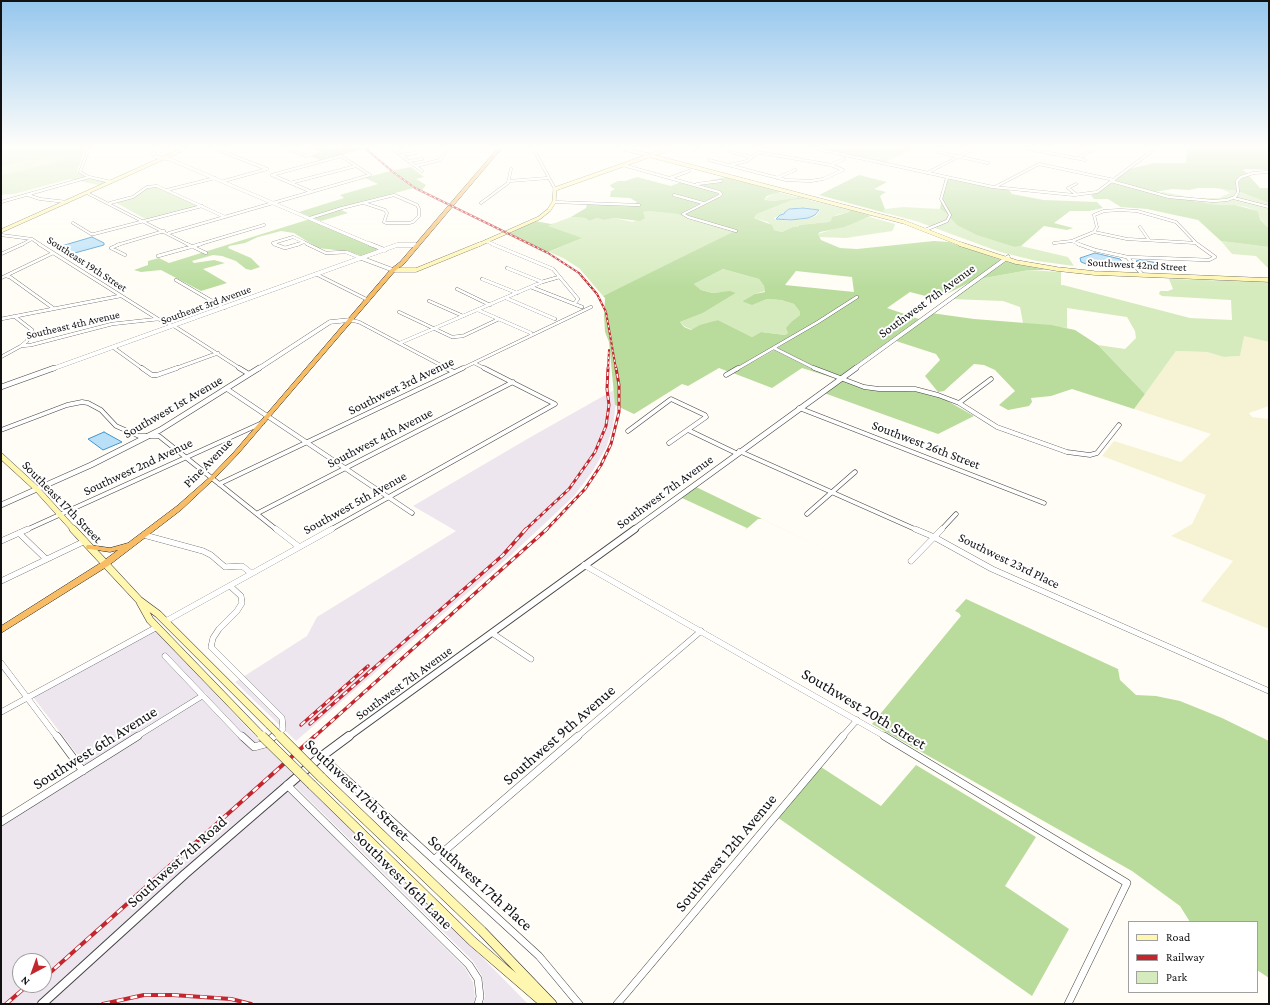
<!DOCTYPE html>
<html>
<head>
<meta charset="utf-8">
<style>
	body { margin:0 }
	#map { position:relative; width:1270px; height:1005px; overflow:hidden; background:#fffdf5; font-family:"Crimson Pro",serif }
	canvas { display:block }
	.frame { position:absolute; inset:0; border:2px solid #111; pointer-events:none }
	.legend { position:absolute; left:1128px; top:921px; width:130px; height:72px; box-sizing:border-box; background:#fff; border:1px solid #a0a0a0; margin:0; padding:5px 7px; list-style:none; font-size:12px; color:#111 }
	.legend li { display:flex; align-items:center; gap:8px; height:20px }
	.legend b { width:20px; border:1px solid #a0a0a0 }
	.north { position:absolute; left:12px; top:953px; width:40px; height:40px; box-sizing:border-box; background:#fff; border:1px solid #a0a0a0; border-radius:50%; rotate:221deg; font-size:11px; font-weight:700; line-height:16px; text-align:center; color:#111 }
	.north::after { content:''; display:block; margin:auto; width:14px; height:18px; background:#c4262e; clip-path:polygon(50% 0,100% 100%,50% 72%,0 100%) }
</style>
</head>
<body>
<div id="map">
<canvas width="1270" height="1005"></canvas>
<div class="frame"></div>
<ul class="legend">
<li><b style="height:5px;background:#fff6b0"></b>Road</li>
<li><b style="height:5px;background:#c4262e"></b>Railway</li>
<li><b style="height:11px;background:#d5ebbd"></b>Park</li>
</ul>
<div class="north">N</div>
</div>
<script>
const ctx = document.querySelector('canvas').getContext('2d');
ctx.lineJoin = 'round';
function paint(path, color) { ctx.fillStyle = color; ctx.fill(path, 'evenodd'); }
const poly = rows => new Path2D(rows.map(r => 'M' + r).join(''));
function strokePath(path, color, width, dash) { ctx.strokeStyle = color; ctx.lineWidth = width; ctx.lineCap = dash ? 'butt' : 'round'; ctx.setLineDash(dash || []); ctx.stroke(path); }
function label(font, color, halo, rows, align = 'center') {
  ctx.font = font + ' "Crimson Pro",serif'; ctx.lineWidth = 4; ctx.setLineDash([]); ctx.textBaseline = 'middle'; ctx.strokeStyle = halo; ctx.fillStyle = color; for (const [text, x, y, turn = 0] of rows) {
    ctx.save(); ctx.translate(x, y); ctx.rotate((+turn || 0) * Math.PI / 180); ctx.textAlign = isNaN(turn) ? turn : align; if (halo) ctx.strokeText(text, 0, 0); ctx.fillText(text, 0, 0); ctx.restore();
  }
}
const industrial = poly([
	[614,390,616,403,613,426,606,448,592,472,574,496,510,556,296,741,235,682,307,636,317,617,456,531,413,506,529,438],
	[155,630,253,734,295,774,37,1004,1,1004,1,826,207,695,204,692,86,766,33,697],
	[20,961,44,961,44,985,20,985],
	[299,778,475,950,528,1004,483,1004,485,996,482,976,473,961,293,784],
	[286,789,465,968,473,982,475,998,474,1004,47,1004]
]);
const farmland = poly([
	[1243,335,1269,342,1269,406,1249,413,1252,417,1269,419,1269,629,1201,601,1233,561,1171,536,1192,524,1206,495,1102,456,1114,441,1181,462,1211,434,1134,409,1176,351,1207,352,1225,357,1240,356]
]);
const green = poly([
	[1,148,85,148,77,172,84,176,106,182,98,185,70,179,14,194,1,195],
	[814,148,916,148,885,162],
	[154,186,202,206,149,221,115,202,131,198,149,187],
	[1221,189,1236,191,1269,203,1269,227,1266,226,1260,218,1258,211,1246,207,1235,205,1218,205,1176,198,1154,193,1164,192,1194,198,1219,198,1230,193],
	[778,192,797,197,797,198,773,201,764,199],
	[805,199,850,210,849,212,836,215,831,221,828,222,798,225,799,227,793,227,782,232,774,230,768,222,754,218,757,214,792,200],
	[803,207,820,210,816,216,809,218,790,221,774,219,774,218,783,214,788,209],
	[903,207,940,209,946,213,949,217,1015,247,1021,246,1068,257,1074,266,1037,261,1000,252,916,221,889,214,883,211,885,209],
	[649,211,677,214,738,231,603,296,579,268,563,258,549,252,581,238,549,228,547,226,571,217,587,218,589,221,597,218,604,220,614,218,633,222,643,215,643,212],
	[870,217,895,224,893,230,892,231,846,238,819,237,818,234],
	[1221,241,1269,247,1269,269,1256,256,1232,254],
	[723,269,759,279,764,286,765,291,755,294,754,304,767,299,781,300,794,304,800,312,800,315,792,321,787,328,788,333,785,335,761,332,752,337,718,320,692,330,684,326,680,322,703,313,736,293,719,292,712,293,701,290,694,284],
	[1029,270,1061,272,1061,285,1063,285,1190,318,1232,320,1231,300,1162,296,1159,294,1160,291,1168,291,1173,289,1169,279,1269,282,1269,342,1244,336,1240,356,1224,357,1207,352,1176,351,1145,394,1098,345,1125,349,1136,338,1135,331,1127,317,1067,308,1067,328,1023,323,1020,307,1003,301,951,299,979,279]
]);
const forest = poly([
	[312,148,363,148,364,149,321,160,309,156,322,152],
	[1187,148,1269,148,1269,170,1243,169,1260,188,1269,188,1269,203,1237,191,1215,188,1198,188,1189,190,1172,189,1155,192,1176,198,1218,205,1235,205,1258,211,1260,219,1266,226,1269,227,1269,247,1221,241,1198,220,1147,209,1121,207,1108,199,1094,199,1091,195,1129,169,1155,163,1186,163],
	[411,167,424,177,416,179,426,185,422,190,413,188,339,209,348,213,321,221,299,212,344,198,340,195,378,184,365,178,390,171],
	[859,175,887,182,874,189,886,192,880,196,885,209,883,211,889,214,819,195],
	[637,177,671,186,681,182,715,191,720,194,681,213,722,195,718,190,696,185,723,181,704,182,726,177,780,192,767,196,764,199,766,200,773,201,797,198,797,197,806,199,792,200,757,214,754,218,772,225,774,230,782,232,793,227,798,227,799,225,828,222,831,221,832,217,849,212,850,210,871,216,844,227,820,232,818,234,821,240,840,248,857,249,934,241,949,242,1001,260,974,280,937,299,910,292,887,308,919,319,839,377,817,368,777,348,859,297,857,296,816,322,729,372,719,368,688,386,682,384,634,414,615,405,609,342,605,332,604,315,605,298,603,296,737,230,677,214,649,211,643,212,645,218,640,221,614,218,604,220,597,218,589,221,586,218,571,217,586,208,587,204,633,206,637,202,630,198,610,197,611,191,615,189,611,187,610,185,618,181,625,181],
	[723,269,759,279,764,286,765,292,755,294,743,301,744,302,752,305,767,299,781,300,794,304,800,312,800,315,792,321,786,328,788,333,785,335,761,332,752,337,718,320,700,325,691,330,684,327,680,322,703,313,736,293,730,291,712,293,701,290,694,284],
	[796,271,852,277,854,292,785,285],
	[945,177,1009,190,1012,194,1044,200,1097,202,1103,208,1089,211,1070,211,1054,223,1073,228,1067,230,1044,226,1021,246,1015,247,977,235,957,225,946,213,940,209],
	[310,219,380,250,363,256,344,251,318,248,294,233,281,231,258,237,245,243,229,246,228,248,251,258,260,267,251,270,246,269,236,261,222,256,213,255,192,261,194,263,214,260,225,263,203,269,227,283,201,291,161,270,141,272,134,270,148,265,148,261,159,258,169,263],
	[535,221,551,224,555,223,548,226,582,238,548,252,507,234],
	[1004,261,1020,265,1048,270,1029,270,979,279],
	[931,313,974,319,1051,325,1075,330,1098,345,1145,394,1134,409,1072,389,1051,396,1031,398,1032,402,1029,406,1008,410,999,405,1015,391,995,370,984,365,974,364,944,391,938,392,925,376,940,360,936,354,896,341],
	[774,350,814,370,837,379,802,368,772,388,733,373],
	[840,380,869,389,923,392,944,399,974,416,938,434,824,393],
	[696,487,845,559,762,519,758,519,744,531,747,528,682,498],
	[966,599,1118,669,1120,680,1136,695,1156,696,1180,701,1222,718,1269,741,1269,978,1257,970,1257,922,1190,922,1180,906,1132,871,872,724,961,616,959,613,955,611],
	[916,765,1036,837,1005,886,1069,929,1032,996,777,817,821,767,881,806]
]);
const pitch = poly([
	[57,156,63,159,55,163,1,175,1,166,41,157]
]);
const water = poly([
	[803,208,819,210,815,215,808,218,791,220,776,219,780,215,784,214,785,212,789,209,803,208],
	[92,237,104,243,104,245,71,254,58,248,58,247,92,237],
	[1095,253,1120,259,1124,264,1106,265,1090,262,1086,264,1081,262,1080,258,1095,253],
	[1140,260,1158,263,1162,267,1160,269,1144,268,1136,261,1140,260],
	[104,432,122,442,103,450,88,439,104,432]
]);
const minorFar4 = poly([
	[89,148,80,172,89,177,111,182],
	[213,148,267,169],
	[286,148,307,156],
	[333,148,341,150],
	[391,148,422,171],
	[533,148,555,189],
	[725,148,734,153,752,157],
	[813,148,993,187,1074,195,1097,192,1156,148],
	[1024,148,1085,160],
	[394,150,405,148],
	[694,150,700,148],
	[938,152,988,163],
	[401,155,416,153],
	[1078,158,1095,148],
	[709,160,786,180,811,181,823,179,843,170,831,165,763,153,758,153,747,161,730,165],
	[409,161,422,159],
	[623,165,719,192,721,194,719,196,683,214,688,217,736,231],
	[831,165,844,159],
	[416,166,440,160,448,148],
	[927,173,975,148],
	[272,175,341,156,370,175],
	[272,175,312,192],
	[670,178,689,171],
	[777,178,795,170],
	[224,181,267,169],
	[509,181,548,178],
	[1111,181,1169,197,1213,201,1227,200,1235,197,1238,192,1237,181,1241,177,1253,173,1269,172],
	[290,183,356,166],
	[697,184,721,181],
	[1076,184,1068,188,1076,194],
	[995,187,1039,164,1114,180],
	[167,190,215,178],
	[87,193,189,245],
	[28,195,40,199,67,202],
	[674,195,703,203],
	[1234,198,1269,207],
	[1,202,89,177],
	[554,202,639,205],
	[110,203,133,197,147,187,157,186,225,217],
	[481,203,508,183,511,169],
	[310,218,342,208,394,195,417,205,419,209,419,216,413,222,409,223,386,223,384,222,387,213,385,210,364,203],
	[73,223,91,234,94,234,202,206],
	[1140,227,1149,240],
	[925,230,947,221,950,215,941,199,947,178],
	[1094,232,1127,239,1196,243],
	[169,233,370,175],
	[1,235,32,239,41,245],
	[486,241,495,245],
	[304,242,309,245],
	[1054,243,1072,241],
	[21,245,32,239],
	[117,245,164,231],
	[197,245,264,225],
	[277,245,273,243,293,237,304,242],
	[296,245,304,242],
	[1081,245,1072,241,1094,232,1097,227,1094,215,1104,211,1120,210,1137,211,1176,222,1198,245]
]);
const minorFar3 = poly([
	[39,244,158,319],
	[120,244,111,248,125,255],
	[187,244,206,253],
	[274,244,285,248,299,244],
	[307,244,326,253,346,252,361,258],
	[492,244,553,269,578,299,574,304],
	[1078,244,1095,250,1127,257,1209,260,1215,257,1197,244],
	[1,254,23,244],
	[158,256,201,244],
	[1127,257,1142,274],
	[507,268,542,282],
	[316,274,368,300],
	[6,276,10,277,53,308],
	[1,278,53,253],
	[482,279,517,293],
	[176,280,224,308],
	[531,287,582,307],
	[457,289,490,305],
	[506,298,555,319],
	[429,301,463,316],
	[478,310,531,333],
	[399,312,452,337,463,336,499,319],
	[14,316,32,330,27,341,21,346],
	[1,319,120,296],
	[350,320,359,322,448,369],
	[400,343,542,282,559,277],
	[114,348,143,369],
	[774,348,816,369],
	[1,357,21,346,31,345,112,324,158,319,174,326,241,369],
	[474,363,486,369],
	[174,369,218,353],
	[461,369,591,307],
	[737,369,818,322,857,297]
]);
const minorFar2 = poly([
	[142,368,152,375,157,375,177,368],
	[239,368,249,374],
	[446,368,454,372],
	[814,368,864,387,879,389,915,389,938,395,959,403,997,427,1067,452,1090,455,1097,453,1119,425],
	[726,375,738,368],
	[227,389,412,513],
	[959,403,991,379],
	[799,408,1044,503],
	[1,430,67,405,82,402,88,403,101,410,116,426,139,436,159,436,277,530],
	[688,430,736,453],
	[628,431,671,399,705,415,706,417,669,443],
	[739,451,917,530],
	[219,484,463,368],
	[258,513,513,382],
	[807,514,855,472],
	[26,530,262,423],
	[330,530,555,404,484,368],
	[941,530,956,514]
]);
const minorFar1 = poly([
	[276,529,298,546],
	[915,529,934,537,992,569,1269,691],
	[19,533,46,559],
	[144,535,203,551,211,555,225,567,242,566,251,573],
	[1,541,28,529],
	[911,561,942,529],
	[584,565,886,737],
	[1,581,85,541],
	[230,586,241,596,242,603,237,611,219,629,213,638,211,647,282,718,283,729,273,737],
	[166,621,332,529],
	[492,633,531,659],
	[165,656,242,737],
	[1,663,57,737],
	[1,712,157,627],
	[136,737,202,696],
	[577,737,701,631],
	[842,737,857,720]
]);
const minor = poly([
	[57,736,83,771],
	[242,736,254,747,265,744,274,736],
	[884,736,1127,883,1068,1004],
	[321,756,539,956,579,1004],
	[287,785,469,965,478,979,480,997,478,1004],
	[1,822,138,736],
	[435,859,578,736],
	[617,1004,843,736]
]);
const tertiaryFar4 = poly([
	[156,148,153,154,156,157,169,159,372,245]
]);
const tertiaryFar3 = poly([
	[370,244,385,250],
	[361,258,393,270],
	[52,369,397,245,417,245],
	[258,369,330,322,350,320],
	[854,369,1008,257]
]);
const tertiaryFar2 = poly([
	[1,387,54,368],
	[1,505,91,465,160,430,259,368],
	[633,530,856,368]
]);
const tertiaryFar1 = poly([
	[348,737,635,529]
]);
const tertiary = poly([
	[42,1004,185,874,318,759,349,736]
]);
const secondaryFar4 = poly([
	[621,148,904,222,963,245],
	[1,231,186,148],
	[478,245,539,218,549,210,554,202,555,189,671,148]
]);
const secondaryFar3 = poly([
	[960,244,1016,262,1057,269,1094,273,1269,280],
	[393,270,416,270,480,244]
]);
const secondaryFar2 = poly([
	[1,456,37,489,74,530]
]);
const secondaryFar1 = poly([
	[73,529,139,600,158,614,269,725],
	[140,602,150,620,259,733]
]);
const secondary = poly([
	[321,777,482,931,552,1004],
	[312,785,472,941,545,1004]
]);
const trunk = poly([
	[498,148,502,148,404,264,395,271,238,454,214,479,181,510,108,566,1,633,1,626,102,562,118,550,110,552,90,549,87,549,86,547,87,545,90,545,110,548,128,543,177,506,210,477,234,452,391,269,400,262,498,148]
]);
const railFar3 = poly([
	[365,148,393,172,415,188,548,253,579,273,597,294,606,312,616,369],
	[608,369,609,350]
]);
const railFar2 = poly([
	[525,530,569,489,595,452,606,426,609,405,607,389,608,368],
	[546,530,585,489,601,465,611,444,619,412,619,385,616,368]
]);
const railFar1 = poly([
	[310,724,503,555,526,529],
	[301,725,368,666],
	[314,737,547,529]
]);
const rail = poly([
	[44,978,315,736],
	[6,1004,28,985],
	[103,1004,144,995,173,995,231,999,251,1004]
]);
const secondaryBridgeFar1 = poly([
	[269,725,281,737],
	[259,733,263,737]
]);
const secondaryBridge = poly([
	[262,736,312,785],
	[280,736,321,777]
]);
const farStreetnames = [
	["Southeast 19th Street",87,264,33],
	["Southwest 42nd Street",1137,265,3],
	["Southeast 3rd Avenue",206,305,-20],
	["Southeast 4th Avenue",73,325,-13]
];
const streetNames = [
	["Southwest 7th Avenue",927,301,-36],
	["Southwest 3rd Avenue",401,386,-26],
	["Southwest 1st Avenue",173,407,-30],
	["Southwest 4th Avenue",380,438,-27],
	["Southwest 26th Street",926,445,21],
	["Pine Avenue",208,463,-45],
	["Southwest 2nd Avenue",138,467,-25],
	["Southwest 7th Avenue",665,492,-36],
	["Southeast 17th Street",62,502,46],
	["Southwest 5th Avenue",355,503,-29],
	["Southwest 23rd Place",1009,561,26],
	["Southwest 7th Avenue",404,683,-36]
];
const nearStreetnames = [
	["Southwest 20th Street",864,709,31],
	["Southwest 9th Avenue",559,735,-41],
	["Southwest 6th Avenue",95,748,-32],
	["Southwest 17th Street",357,790,44],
	["Southwest 12th Avenue",726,853,-50],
	["Southwest 7th Road",177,862,-42],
	["Southwest 16th Lane",403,880,45],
	["Southwest 17th Place",480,883,42]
];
paint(industrial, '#eee6ef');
paint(farmland, '#f6f3d4');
paint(green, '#d5ebbd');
paint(forest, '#b9dc9c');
paint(pitch, '#e6f2cf');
paint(water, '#b9e0f7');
strokePath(water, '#3f96cf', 1);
strokePath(minorFar4, '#444', 3);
strokePath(minorFar3, '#444', 3.5);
strokePath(minorFar2, '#444', 5);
strokePath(minorFar1, '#444', 6);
strokePath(minor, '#444', 8);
strokePath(tertiaryFar4, '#444', 3.5);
strokePath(tertiaryFar3, '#444', 4.5);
strokePath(tertiaryFar2, '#444', 6);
strokePath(tertiaryFar1, '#444', 8);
strokePath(tertiary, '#444', 10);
strokePath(secondaryFar4, '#333', 4);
strokePath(secondaryFar3, '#333', 4.5);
strokePath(secondaryFar2, '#333', 6);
strokePath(secondaryFar1, '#333', 8);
strokePath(secondary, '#333', 10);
strokePath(trunk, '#222', 1);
strokePath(minorFar4, '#fff', 2.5);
strokePath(minorFar3, '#fff', 3);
strokePath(minorFar2, '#fff', 4);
strokePath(minorFar1, '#fff', 5.5);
strokePath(minor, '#fff', 7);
strokePath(tertiaryFar4, '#fff', 3);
strokePath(tertiaryFar3, '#fff', 4);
strokePath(tertiaryFar2, '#fff', 5);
strokePath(tertiaryFar1, '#fff', 6);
strokePath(tertiary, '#fff', 8);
strokePath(secondaryFar4, '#fff6b0', 3.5);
strokePath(secondaryFar3, '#fff6b0', 4);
strokePath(secondaryFar2, '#fff6b0', 5.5);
strokePath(secondaryFar1, '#fff6b0', 7);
strokePath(secondary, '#fff6b0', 9);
paint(trunk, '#f7bc64');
strokePath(railFar3, '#c4262e', 2);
strokePath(railFar2, '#c4262e', 3);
strokePath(railFar1, '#c4262e', 3.5);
strokePath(rail, '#c4262e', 4);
strokePath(railFar3, '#fff', 1, [2.5]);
strokePath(railFar2, '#fff', 1.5, [4]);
strokePath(railFar1, '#fff', 2, [5.5]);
strokePath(rail, '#fff', 2.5, [7]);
strokePath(secondaryBridgeFar1, '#333', 8, []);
strokePath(secondaryBridge, '#333', 10, []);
strokePath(secondaryBridgeFar1, '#fff6b0', 7);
strokePath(secondaryBridge, '#fff6b0', 9);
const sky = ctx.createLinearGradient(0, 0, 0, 288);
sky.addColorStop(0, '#95c6ee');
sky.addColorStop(0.51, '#fffefa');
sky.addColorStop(1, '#fffefa00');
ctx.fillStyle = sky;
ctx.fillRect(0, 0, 1270, 288);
label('11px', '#111', '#fff', farStreetnames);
label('13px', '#111', '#fff', streetNames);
label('16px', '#111', '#fff', nearStreetnames);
</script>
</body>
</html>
